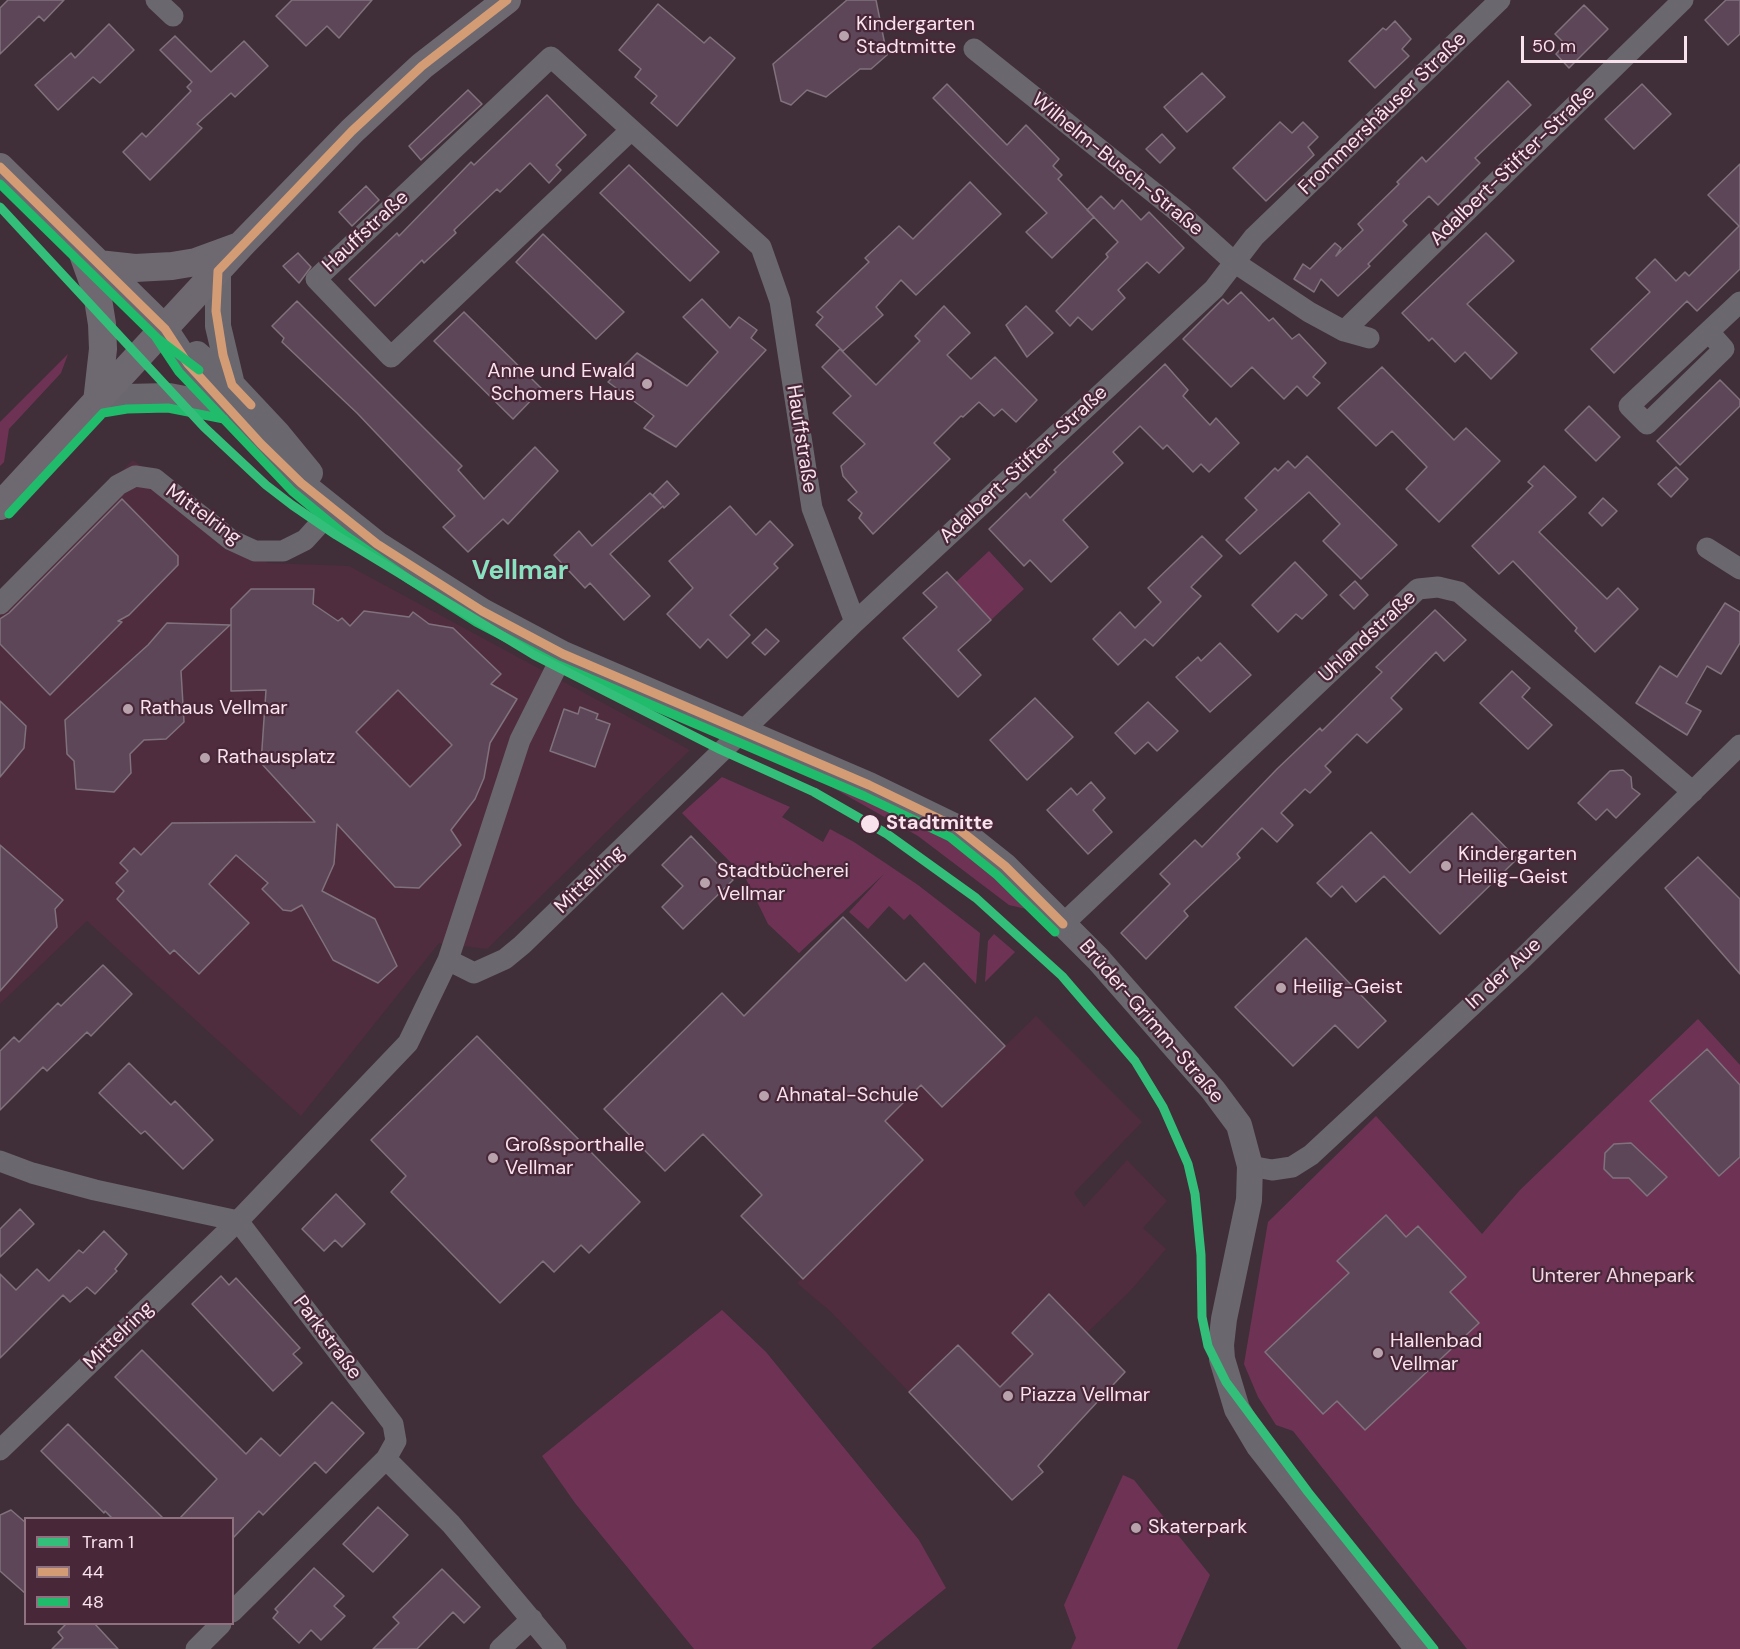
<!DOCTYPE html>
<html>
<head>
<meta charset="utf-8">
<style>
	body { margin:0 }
	#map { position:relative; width:1740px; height:1649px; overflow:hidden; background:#402f38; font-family:"DM Sans",sans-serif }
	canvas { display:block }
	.legend { position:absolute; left:24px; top:1517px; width:210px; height:108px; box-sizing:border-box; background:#482738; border:2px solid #8e7280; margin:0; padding:8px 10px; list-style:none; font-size:18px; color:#f8e2ec }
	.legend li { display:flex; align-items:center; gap:12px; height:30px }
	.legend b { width:30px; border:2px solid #8e7280 }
	.scale { position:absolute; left:1521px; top:36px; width:166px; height:27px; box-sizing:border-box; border:3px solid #f8e2ec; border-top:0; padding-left:8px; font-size:18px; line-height:21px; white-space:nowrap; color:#f8e2ec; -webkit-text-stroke:4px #482738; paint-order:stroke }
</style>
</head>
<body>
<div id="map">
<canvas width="1740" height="1649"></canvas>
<ul class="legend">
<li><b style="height:8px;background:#33bf7a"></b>Tram 1</li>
<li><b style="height:8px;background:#d39c74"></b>44</li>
<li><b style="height:8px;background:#20bc6c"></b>48</li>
</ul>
<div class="scale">50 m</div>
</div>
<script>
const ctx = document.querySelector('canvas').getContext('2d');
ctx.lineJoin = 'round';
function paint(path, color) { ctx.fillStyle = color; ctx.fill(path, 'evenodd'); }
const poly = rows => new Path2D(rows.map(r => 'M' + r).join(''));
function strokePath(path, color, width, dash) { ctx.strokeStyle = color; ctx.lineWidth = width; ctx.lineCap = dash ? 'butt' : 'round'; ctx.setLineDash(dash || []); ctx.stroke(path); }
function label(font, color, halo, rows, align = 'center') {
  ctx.font = font + ' "DM Sans",sans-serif'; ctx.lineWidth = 4.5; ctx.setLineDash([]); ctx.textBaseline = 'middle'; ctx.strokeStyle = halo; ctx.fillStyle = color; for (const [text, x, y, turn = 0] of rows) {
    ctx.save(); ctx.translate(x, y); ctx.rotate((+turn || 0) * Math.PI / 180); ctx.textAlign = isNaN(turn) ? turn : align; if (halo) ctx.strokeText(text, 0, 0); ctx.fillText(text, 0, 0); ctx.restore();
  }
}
const built = poly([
	[133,460,268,563,349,566,690,750,487,949,439,943,301,1116,87,921,0,1004,0,592],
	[1036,1016,1142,1122,1074,1193,1084,1207,1127,1160,1167,1201,1143,1228,1166,1249,1131,1290,1087,1333,1049,1295,1012,1333,1033,1354,1000,1387,958,1345,909,1392,831,1312,797,1283,923,1161,885,1121,921,1085,942,1107]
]);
const green = poly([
	[68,354,61,373,9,429,4,462,0,466,0,422],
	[989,551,1024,589,991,620,956,582],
	[815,774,937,828,994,869,1035,911,1009,905,918,836,814,777],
	[722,777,790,807,782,817,823,842,830,829,854,842,918,885,980,933,976,984,910,914,904,920,889,906,868,929,849,912,884,874,799,953,768,924,745,877,682,813],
	[994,934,1015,952,985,982,988,941],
	[1698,1019,1740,1065,1740,1649,1467,1649,1293,1431,1276,1425,1258,1397,1244,1364,1268,1222,1376,1116,1482,1234,1520,1190],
	[722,1310,766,1352,919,1540,946,1588,871,1649,694,1649,575,1503,542,1456],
	[1123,1475,1134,1480,1210,1575,1177,1649,1071,1649,1076,1638,1064,1605]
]);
const building = poly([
	[8,0,64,0,44,21,39,16,0,54,0,8,8,0],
	[292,0,372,0,339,38,327,26,306,46,276,16,292,0],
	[847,0,876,0,887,55,871,69,860,69,826,97,807,90,791,105,781,101,773,64,847,0],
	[1726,0,1740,0,1740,34,1728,45,1705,20,1726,0],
	[658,4,704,43,710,37,735,58,677,126,651,103,657,96,635,77,641,69,619,50,658,4],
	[1584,5,1608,29,1569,68,1556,54,1565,44,1555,34,1584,5],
	[1395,21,1411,39,1402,49,1409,56,1375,88,1349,61,1383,28,1386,30,1395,21],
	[109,24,134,50,100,83,93,77,58,110,35,85,71,53,75,58,109,24],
	[175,36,211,72,244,41,268,66,235,97,231,93,197,124,202,128,150,180,123,152,142,133,146,137,191,91,187,87,192,82,160,50,175,36],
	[1202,73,1225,97,1187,132,1164,107,1202,73],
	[1508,81,1531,105,1475,158,1480,163,1438,205,1429,196,1403,221,1407,225,1368,264,1370,266,1338,296,1321,279,1314,292,1294,279,1303,264,1310,269,1335,243,1341,248,1336,256,1363,230,1358,224,1399,184,1397,182,1422,157,1426,162,1508,81],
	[947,84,1007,145,1026,125,1059,159,1053,166,1062,175,1058,179,1094,217,1052,258,1026,232,1047,213,933,98,947,84],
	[1642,84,1671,114,1634,149,1605,119,1642,84],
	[468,90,482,104,421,160,409,146,468,90],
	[547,95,586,135,556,165,561,170,549,183,530,163,500,192,497,189,454,230,456,233,424,263,422,260,375,306,349,279,397,233,399,236,471,162,474,165,547,95],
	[1280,122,1292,133,1303,122,1318,137,1308,147,1314,155,1266,201,1233,168,1280,122],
	[1162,134,1175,148,1160,163,1146,149,1162,134],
	[1740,164,1740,269,1697,311,1687,301,1614,373,1591,349,1650,292,1636,278,1655,259,1676,281,1685,272,1689,276,1739,226,1708,195,1740,164],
	[629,165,719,252,690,281,600,193,629,165],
	[970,182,1001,214,916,295,901,280,876,307,883,315,843,351,816,325,823,317,817,312,869,262,865,258,899,226,913,239,970,182],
	[366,186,379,200,352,226,339,212,366,186],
	[1101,196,1114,209,1122,200,1141,220,1149,212,1184,248,1159,273,1147,262,1118,290,1125,298,1092,330,1078,317,1070,326,1056,311,1108,257,1106,254,1118,242,1087,210,1101,196],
	[1486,233,1514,261,1467,304,1517,353,1491,379,1465,352,1455,362,1432,338,1429,341,1402,313,1486,233],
	[543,234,624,312,596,339,516,262,543,234],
	[298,253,311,267,299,283,283,266,298,253],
	[1241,292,1269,321,1273,318,1292,339,1299,334,1326,363,1313,377,1320,383,1307,396,1297,386,1284,399,1252,367,1231,387,1183,339,1223,299,1228,304,1241,292],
	[702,299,730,328,739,317,757,330,751,338,766,350,676,447,644,428,654,416,608,382,637,353,687,386,718,352,683,317,702,299],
	[297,301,462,466,458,470,484,499,535,447,558,471,508,524,503,519,468,552,443,527,455,516,357,413,282,342,284,338,272,326,297,301],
	[944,306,970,333,947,355,971,379,995,357,1037,400,1016,422,1002,409,994,416,979,402,963,417,961,416,934,443,950,459,873,534,859,518,862,513,848,500,857,492,843,476,841,466,865,444,833,413,851,396,822,367,840,349,876,385,920,341,915,336,944,306],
	[1026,306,1053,333,1027,357,1006,325,1026,306],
	[464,312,542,389,513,419,434,341,464,312],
	[1165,364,1188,390,1183,396,1210,425,1216,418,1239,443,1209,472,1201,464,1193,472,1167,445,1163,449,1140,426,1113,452,1123,463,1063,520,1088,547,1051,582,1030,560,1024,566,989,529,1026,493,1030,498,1056,472,1054,470,1165,364],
	[1382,367,1454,440,1466,428,1500,461,1439,522,1406,489,1427,467,1392,431,1376,446,1338,408,1382,367],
	[1720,380,1740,400,1740,406,1680,465,1657,441,1720,380],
	[1589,406,1620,437,1596,461,1565,430,1589,406],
	[1307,456,1397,545,1361,579,1323,541,1340,524,1309,492,1240,554,1226,540,1257,510,1245,498,1275,468,1278,471,1288,461,1295,468,1307,456],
	[1544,466,1576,497,1539,532,1607,599,1618,588,1638,609,1595,652,1575,631,1577,628,1513,561,1499,574,1472,546,1533,486,1528,482,1544,466],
	[1676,467,1688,479,1671,497,1658,484,1676,467],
	[667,481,679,494,664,508,663,506,610,554,650,596,624,620,590,583,585,588,554,555,579,531,592,546,650,493,661,504,653,495,667,481],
	[1603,498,1617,511,1602,526,1589,513,1603,498],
	[122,499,178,556,178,565,129,615,118,621,122,622,50,695,0,644,0,619,9,613,122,499],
	[730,506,756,535,770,521,793,545,774,564,778,568,730,615,750,635,727,658,708,639,700,648,667,614,693,588,669,561,730,506],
	[1202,536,1222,556,1191,587,1201,596,1153,646,1145,639,1118,665,1093,639,1120,612,1135,628,1161,602,1148,588,1202,536],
	[1295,562,1327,595,1302,619,1296,614,1278,632,1252,605,1295,562],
	[947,572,991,620,958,650,981,675,958,697,903,638,937,607,923,593,947,572],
	[1355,581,1368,595,1354,609,1340,595,1355,581],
	[251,589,314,589,313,604,338,621,342,618,350,626,364,611,409,617,413,612,429,624,453,628,501,674,491,684,517,699,490,743,484,778,475,799,451,830,461,845,419,888,395,887,337,824,334,864,322,891,375,919,397,966,378,983,333,960,302,905,291,911,283,910,262,889,268,883,236,855,209,884,249,923,199,974,174,950,170,954,117,899,124,891,116,883,128,871,120,863,134,848,141,855,172,823,315,822,261,763,266,690,231,691,231,609,251,589],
	[398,690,452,745,410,787,356,732,398,690],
	[1725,603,1740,612,1740,643,1721,674,1707,666,1686,703,1701,711,1687,735,1636,703,1660,666,1677,677,1725,603],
	[1435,610,1466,640,1444,661,1436,652,1391,698,1402,709,1367,743,1357,734,1325,766,1331,772,1310,793,1305,789,1281,813,1293,825,1277,842,1262,828,1237,854,1240,858,1184,911,1188,916,1146,959,1121,933,1170,884,1160,874,1195,840,1202,847,1277,769,1320,728,1322,731,1382,672,1376,667,1435,610],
	[167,623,230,625,181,671,184,722,166,739,144,740,130,754,131,773,114,792,76,789,74,761,67,754,65,720,148,645,167,623],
	[766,629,779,641,765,655,752,643,766,629],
	[1220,643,1251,675,1210,712,1176,677,1198,657,1201,661,1220,643],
	[1512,671,1530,688,1522,697,1552,725,1528,749,1480,703,1512,671],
	[1035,698,1073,737,1027,780,990,740,1035,698],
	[0,701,26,726,24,748,0,777,0,701],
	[1148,702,1178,731,1157,751,1148,742,1135,754,1115,733,1148,702],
	[580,707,598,714,596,719,610,724,595,767,550,751,564,709,578,714,580,707],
	[1623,770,1631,777,1632,788,1640,794,1616,818,1607,809,1596,820,1578,803,1610,771,1623,770],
	[1091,782,1105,798,1093,810,1112,832,1088,854,1047,810,1071,788,1077,795,1091,782],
	[1472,813,1517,859,1440,934,1384,876,1356,902,1342,886,1331,897,1317,883,1371,832,1410,873,1472,813],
	[691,836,733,880,683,929,662,907,683,886,662,865,691,836],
	[0,845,63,900,55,909,57,927,0,991,0,845],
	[1698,857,1740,899,1740,974,1665,888,1698,857],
	[843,917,906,981,924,963,1005,1046,942,1107,921,1085,885,1121,923,1160,803,1279,741,1216,762,1195,703,1134,665,1171,604,1109,722,993,744,1016,843,917],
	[1306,938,1386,1021,1358,1048,1335,1025,1293,1066,1235,1007,1306,938],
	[103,965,132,994,91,1036,87,1032,47,1071,43,1067,0,1110,0,1051,14,1037,19,1042,58,1003,61,1006,103,965],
	[477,1036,640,1202,589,1253,581,1245,554,1272,543,1261,500,1303,391,1192,406,1176,371,1140,477,1036],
	[1707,1049,1740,1085,1740,1157,1719,1176,1650,1101,1707,1049],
	[129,1063,171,1105,175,1101,213,1140,183,1169,145,1131,141,1134,99,1093,129,1063],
	[1631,1143,1667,1177,1647,1196,1629,1178,1613,1178,1604,1169,1605,1153,1614,1144,1631,1143],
	[336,1194,365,1224,342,1247,335,1240,324,1251,302,1229,336,1194],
	[20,1209,34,1224,0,1257,0,1229,20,1209],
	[1386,1215,1406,1237,1418,1226,1466,1277,1450,1292,1479,1323,1365,1430,1337,1401,1323,1414,1265,1352,1349,1273,1337,1261,1386,1215],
	[104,1231,127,1254,115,1269,117,1271,95,1294,87,1287,70,1302,63,1295,0,1358,0,1274,16,1290,37,1269,49,1281,79,1250,83,1253,104,1231],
	[221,1276,229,1285,236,1278,300,1348,293,1354,302,1363,273,1391,192,1304,221,1276],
	[1049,1294,1125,1372,1038,1466,1043,1472,1012,1500,909,1392,958,1345,1000,1387,1033,1354,1012,1333,1049,1294],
	[142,1350,246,1454,261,1438,280,1456,332,1402,364,1433,326,1473,315,1462,263,1515,259,1511,232,1539,232,1518,180,1518,217,1479,115,1377,142,1350],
	[68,1424,85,1441,163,1518,112,1518,105,1511,104,1513,58,1468,41,1451,68,1424],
	[378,1507,408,1535,373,1572,343,1544,378,1507],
	[11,1510,26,1523,26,1594,0,1571,0,1515,11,1510],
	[314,1568,344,1596,334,1606,345,1616,321,1640,311,1630,299,1643,273,1618,278,1612,275,1609,314,1568],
	[442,1569,480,1607,464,1623,453,1612,417,1649,373,1649,399,1623,393,1617,442,1569],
	[67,1623,94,1623,118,1649,52,1649,63,1638,58,1632,67,1623]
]);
const minor = poly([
	[156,0,173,16],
	[974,49,1183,216,1234,262,1309,312,1344,331,1369,338],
	[630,131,391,357,316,279,551,57,761,247,780,301,812,508,855,622],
	[1344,331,1683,0],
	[1709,332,1724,349,1647,424,1629,406,1740,302],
	[1707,548,1740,569],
	[0,604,118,485,135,476,155,479,231,540,255,551,283,551,305,540,334,508],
	[1063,924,1418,589,1438,587,1459,592,1693,792],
	[448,960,474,973,505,959,522,945,855,622,1214,289,1254,237,1500,0],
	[0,1161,32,1173,95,1190,238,1221],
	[1250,1166,1272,1170,1292,1167,1311,1155,1523,958,1740,745],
	[0,1450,238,1221,408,1043,448,960,520,740,563,654],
	[386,1459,451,1524,556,1649],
	[232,1612,386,1459,396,1441,393,1424,238,1221],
	[196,1649,221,1624],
	[500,1649,532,1619]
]);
const tertiary = poly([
	[218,271,218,326,232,385],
	[165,329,188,364,261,444,301,483,377,544,482,611,563,654,869,785,956,827,1005,866,1098,959,1213,1090,1239,1125,1250,1166,1249,1200,1224,1319,1221,1345,1222,1359,1237,1409,1259,1446,1418,1649],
	[197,354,232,385,278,434,310,473],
	[97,402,126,397,169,396,226,407]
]);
const secondary = poly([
	[0,167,165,329],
	[83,254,97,293,102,324,103,349,97,402],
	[98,264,135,268,172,266,196,262,237,247],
	[0,506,242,244,352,131,422,66,507,0]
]);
const bus1 = poly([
	[0,167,165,329,188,364,261,444,301,483,377,544,482,611,563,654,869,785,956,827,1005,866,1063,924],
	[251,405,232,385,223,355,216,311,218,271,352,131,422,66,507,0]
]);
const bus2 = poly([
	[0,184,157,338,199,370],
	[155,336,179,372,292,491,345,535,410,580,476,622,558,665,864,796,950,837,997,875,1055,932],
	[9,514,103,413,127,409,168,408,224,419]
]);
const tram1 = poly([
	[0,207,204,427,266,485,292,505,336,535,534,655,721,750,814,792,887,834,976,898,1062,976,1135,1061,1163,1107,1188,1164,1195,1194,1201,1255,1202,1317,1208,1346,1226,1382,1308,1492,1434,1649]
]);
const markers = [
	[844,36,6,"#b8a3ad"],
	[647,384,6,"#b8a3ad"],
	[128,709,6,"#b8a3ad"],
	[205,758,6,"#b8a3ad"],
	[870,824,10,"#f8e2ec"],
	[1446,866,6,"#b8a3ad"],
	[705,883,6,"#b8a3ad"],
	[1281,988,6,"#b8a3ad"],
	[764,1096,6,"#b8a3ad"],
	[493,1158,6,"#b8a3ad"],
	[1378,1353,6,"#b8a3ad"],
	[1008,1396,6,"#b8a3ad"],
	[1136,1528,6,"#b8a3ad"]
];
const poiNames = [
	["Kindergarten",856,25],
	["Stadtmitte",856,48],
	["Anne und Ewald",635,372,"right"],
	["Schomers Haus",635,395,"right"],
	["Rathaus Vellmar",140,709],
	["Rathausplatz",217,758],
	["Kindergarten",1458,855],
	["Heilig-Geist",1458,878],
	["Stadtbücherei",717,872],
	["Vellmar",717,895],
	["Heilig-Geist",1293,988],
	["Ahnatal-Schule",776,1096],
	["Großsporthalle",505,1146],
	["Vellmar",505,1169],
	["Hallenbad",1390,1342],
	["Vellmar",1390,1365],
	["Piazza Vellmar",1020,1396],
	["Skaterpark",1148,1528]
];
const streetNames = [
	["Frommershäuser Straße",1383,114,-44],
	["Wilhelm-Busch-Straße",1117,165,39],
	["Adalbert-Stifter-Straße",1513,166,-44],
	["Hauffstraße",366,232,-43],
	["Hauffstraße",801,439,81],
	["Adalbert-Stifter-Straße",1024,465,-43],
	["Mittelring",203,515,36],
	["Uhlandstraße",1368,637,-43],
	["Mittelring",590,880,-44],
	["In der Aue",1504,974,-43],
	["Brüder-Grimm-Straße",1151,1022,49],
	["Mittelring",119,1336,-44],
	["Parkstraße",327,1338,53]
];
const stopNames = [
	["Stadtmitte",886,824]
];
const parkNames = [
	["Unterer Ahnepark",1613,1277]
];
const districtNames = [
	["Vellmar",520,572]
];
paint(built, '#502c3f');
paint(green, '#6e3354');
paint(building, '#5c4658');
strokePath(building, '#80727c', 1.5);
strokePath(minor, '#6a676e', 21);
strokePath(tertiary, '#6a676e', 26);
strokePath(secondary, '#6e6970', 28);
strokePath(bus1, '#d39c74', 9);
strokePath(bus2, '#20bc6c', 9);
strokePath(tram1, '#33bf7a', 9);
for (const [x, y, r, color] of markers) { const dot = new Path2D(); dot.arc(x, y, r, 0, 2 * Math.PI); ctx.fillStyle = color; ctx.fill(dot); strokePath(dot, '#482738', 2); }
label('20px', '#f8e2ec', '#482738', poiNames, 'left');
label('20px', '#f8e2ec', '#482738', streetNames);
label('bold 20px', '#f8e2ec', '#482738', stopNames, 'left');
label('20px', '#f2d8e4', '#482738', parkNames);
label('bold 26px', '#88e2c0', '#482738', districtNames);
</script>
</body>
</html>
